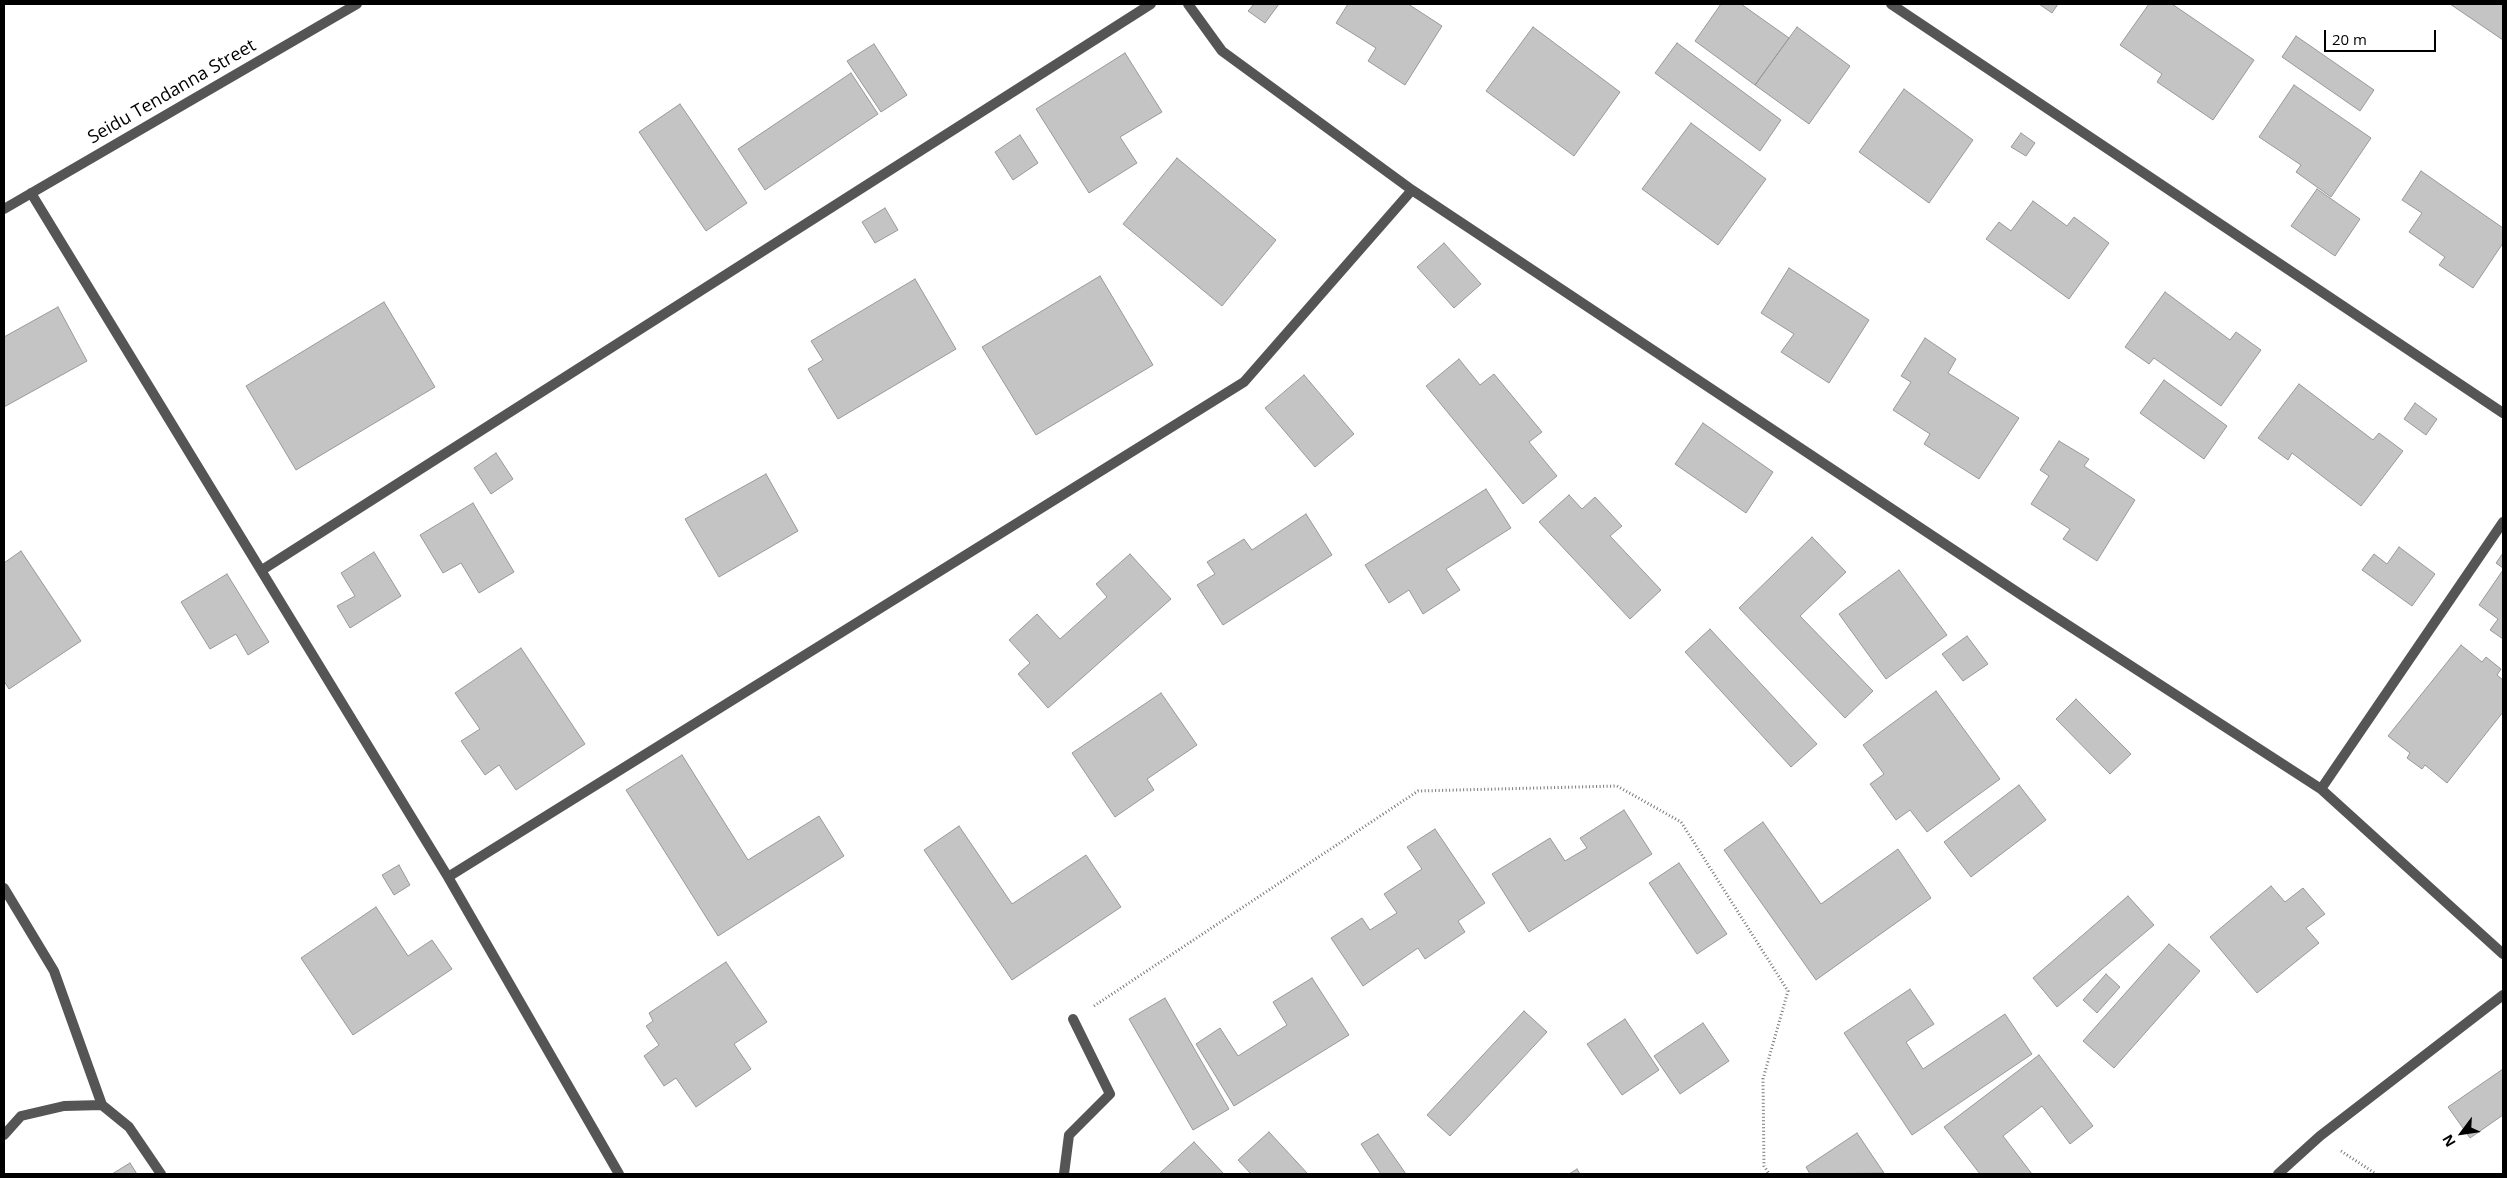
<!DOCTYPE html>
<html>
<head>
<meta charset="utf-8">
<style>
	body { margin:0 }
	#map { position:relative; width:2507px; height:1178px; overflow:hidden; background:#fff; font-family:"Open Sans",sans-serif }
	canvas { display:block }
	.frame { position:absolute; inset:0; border:5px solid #000; pointer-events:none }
	.north { position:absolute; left:2437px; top:1108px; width:50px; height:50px; -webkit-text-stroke:4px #fff; paint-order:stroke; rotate:239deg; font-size:14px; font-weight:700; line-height:20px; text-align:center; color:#000 }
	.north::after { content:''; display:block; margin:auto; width:18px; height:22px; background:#000; clip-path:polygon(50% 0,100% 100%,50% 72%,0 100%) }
	.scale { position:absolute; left:2324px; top:30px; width:112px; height:22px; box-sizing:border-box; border:2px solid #000; border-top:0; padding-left:6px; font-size:15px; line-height:18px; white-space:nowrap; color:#000; -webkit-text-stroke:4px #fff; paint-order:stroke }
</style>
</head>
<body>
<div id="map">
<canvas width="2507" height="1178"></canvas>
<div class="frame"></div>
<div class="north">N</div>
<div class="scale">20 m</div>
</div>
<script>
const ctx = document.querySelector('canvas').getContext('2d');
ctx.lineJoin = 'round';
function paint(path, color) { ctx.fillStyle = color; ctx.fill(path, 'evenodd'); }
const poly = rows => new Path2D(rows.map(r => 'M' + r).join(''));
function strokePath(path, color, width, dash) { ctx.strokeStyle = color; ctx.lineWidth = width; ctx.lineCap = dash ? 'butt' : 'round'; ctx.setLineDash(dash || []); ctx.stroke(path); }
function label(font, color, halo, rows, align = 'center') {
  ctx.font = font + ' "Open Sans",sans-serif'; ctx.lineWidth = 4.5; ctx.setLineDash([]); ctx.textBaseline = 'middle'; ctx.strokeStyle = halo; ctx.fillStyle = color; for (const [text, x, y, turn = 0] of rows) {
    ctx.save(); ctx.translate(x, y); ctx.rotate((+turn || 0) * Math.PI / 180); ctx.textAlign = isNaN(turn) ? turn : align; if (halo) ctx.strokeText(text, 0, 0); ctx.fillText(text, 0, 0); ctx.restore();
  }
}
const building = poly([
	[1254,4,1279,4,1265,23,1248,11,1254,4],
	[1348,4,1408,4,1442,26,1405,85,1368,61,1376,48,1336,23,1348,4],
	[1721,4,1741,4,1789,38,1755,85,1695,41,1721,4],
	[2039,4,2058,4,2052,13,2039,4],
	[2149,4,2172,4,2254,60,2213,120,2157,82,2162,74,2120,45,2149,4],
	[2450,4,2503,4,2503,40,2450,4],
	[1533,27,1620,92,1574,156,1486,91,1533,27],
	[1797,27,1850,66,1809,124,1755,85,1797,27],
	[2296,36,2374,90,2360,111,2282,57,2296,36],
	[1677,43,1781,120,1760,151,1655,73,1677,43],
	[874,44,907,95,881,112,847,61,874,44],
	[1125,53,1162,112,1120,137,1137,163,1089,193,1036,109,1125,53],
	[851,73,878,114,765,190,738,149,851,73],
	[2294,85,2371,138,2331,197,2296,172,2301,165,2259,137,2294,85],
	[1904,89,1973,140,1929,203,1859,152,1904,89],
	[680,104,747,203,706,231,639,132,680,104],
	[1691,123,1766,179,1718,245,1642,189,1691,123],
	[2021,133,2035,143,2026,156,2011,147,2021,133],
	[1020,135,1038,163,1013,180,995,152,1020,135],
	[1177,158,1276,240,1222,306,1123,224,1177,158],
	[2421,171,2503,228,2503,243,2473,288,2439,265,2445,257,2409,232,2422,213,2402,200,2421,171],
	[2317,189,2360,219,2335,256,2291,226,2317,189],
	[2033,201,2067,226,2074,217,2109,243,2069,299,1986,239,1999,222,2011,231,2033,201],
	[885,208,898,230,875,243,862,222,885,208],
	[1444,243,1481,284,1454,308,1417,267,1444,243],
	[1789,268,1869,320,1829,383,1781,352,1794,334,1761,313,1789,268],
	[1100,276,1153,365,1036,435,982,347,1100,276],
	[915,279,956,349,838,419,808,369,823,360,811,341,915,279],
	[2165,292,2230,340,2236,332,2261,350,2221,406,2154,358,2149,364,2125,347,2165,292],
	[384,302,435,387,296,470,246,386,384,302],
	[58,307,87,361,4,407,4,337,58,307],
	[1925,338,1956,359,1948,373,2019,418,1979,479,1924,444,1930,434,1893,410,1911,382,1901,376,1925,338],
	[1459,359,1480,385,1494,374,1542,432,1529,442,1557,476,1523,504,1426,386,1459,359],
	[1304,375,1354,434,1315,467,1265,408,1304,375],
	[2164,380,2227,426,2204,459,2140,413,2164,380],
	[2299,384,2373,440,2379,433,2403,451,2361,506,2292,453,2288,460,2258,438,2299,384],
	[2415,403,2437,419,2426,435,2404,419,2415,403],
	[1703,423,1773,472,1746,513,1675,464,1703,423],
	[2059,441,2089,459,2084,466,2135,500,2097,561,2063,539,2070,529,2031,504,2049,476,2040,470,2059,441],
	[496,453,513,479,491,494,474,468,496,453],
	[766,474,798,531,719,577,685,519,766,474],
	[1486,489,1511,528,1446,569,1460,590,1423,614,1409,590,1389,603,1365,565,1486,489],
	[1569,495,1582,509,1595,497,1622,526,1610,536,1661,590,1630,619,1539,522,1569,495],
	[473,503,514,572,479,593,461,563,443,573,420,535,473,503],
	[1306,514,1332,555,1223,625,1197,585,1215,574,1207,562,1244,539,1252,550,1306,514],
	[1812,537,1846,572,1800,616,1873,691,1845,718,1739,608,1812,537],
	[2399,547,2435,574,2412,606,2362,570,2374,554,2387,564,2399,547],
	[21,551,81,641,9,689,4,681,4,563,21,551],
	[374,552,401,596,350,628,337,606,355,596,341,573,374,552],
	[2503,553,2503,568,2496,563,2503,553],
	[1130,554,1171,599,1048,708,1018,674,1030,663,1009,640,1037,614,1060,639,1107,597,1096,584,1130,554],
	[1899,570,1947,635,1886,679,1839,614,1899,570],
	[2503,570,2503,639,2490,630,2498,619,2479,605,2503,570],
	[227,574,269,642,248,655,236,634,210,649,181,602,227,574],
	[1710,629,1817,744,1791,767,1685,652,1710,629],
	[1967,636,1988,664,1963,681,1942,654,1967,636],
	[2461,645,2482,662,2486,657,2501,669,2497,675,2503,680,2503,712,2447,783,2425,765,2422,769,2407,758,2410,753,2388,736,2461,645],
	[521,648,585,744,516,790,499,765,485,775,461,741,480,729,455,693,521,648],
	[1936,691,2000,779,1927,832,1910,810,1896,820,1870,784,1884,774,1863,745,1936,691],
	[1161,693,1197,745,1147,779,1154,790,1115,817,1072,753,1161,693],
	[2076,699,2131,754,2110,774,2056,719,2076,699],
	[682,755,748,860,819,816,844,856,718,936,626,790,682,755],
	[2019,785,2046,820,1971,877,1944,842,2019,785],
	[1624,810,1652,854,1529,932,1492,874,1550,838,1565,861,1587,848,1580,838,1624,810],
	[1763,822,1821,904,1898,849,1931,898,1816,980,1724,850,1763,822],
	[959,826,1012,904,1086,855,1121,907,1012,980,924,850,959,826],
	[1435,829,1485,903,1458,921,1465,932,1425,959,1418,948,1363,986,1331,938,1362,918,1370,930,1397,913,1384,894,1422,869,1407,847,1435,829],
	[1679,863,1727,934,1697,954,1649,883,1679,863],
	[399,865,410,885,394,895,382,875,399,865],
	[2271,886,2285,902,2303,888,2325,914,2306,928,2319,943,2257,993,2210,937,2271,886],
	[2128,896,2154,925,2057,1007,2033,978,2128,896],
	[376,907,408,956,432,940,452,969,353,1035,301,958,376,907],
	[2169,944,2200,971,2114,1068,2083,1041,2169,944],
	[726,962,767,1022,734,1044,751,1069,696,1107,676,1078,664,1086,644,1056,659,1045,646,1026,653,1021,649,1013,726,962],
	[2106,974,2120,987,2097,1013,2083,1000,2106,974],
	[1312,978,1349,1035,1234,1106,1196,1044,1220,1028,1238,1056,1287,1025,1273,1002,1312,978],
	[1910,989,1934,1024,1906,1042,1923,1069,2005,1014,2032,1054,1912,1135,1844,1033,1910,989],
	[1165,998,1229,1109,1193,1130,1129,1019,1165,998],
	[1524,1011,1547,1032,1450,1136,1427,1115,1524,1011],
	[1625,1019,1659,1070,1622,1095,1587,1044,1625,1019],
	[1703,1023,1729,1061,1680,1094,1654,1056,1703,1023],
	[2039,1055,2093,1126,2070,1144,2042,1106,2003,1136,2032,1174,1980,1174,1944,1127,2039,1055],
	[2503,1069,2503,1115,2470,1138,2448,1107,2503,1069],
	[1269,1132,1308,1174,1251,1174,1238,1160,1269,1132],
	[1857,1133,1884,1173,1810,1174,1806,1167,1857,1133],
	[1378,1134,1406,1174,1381,1174,1361,1144,1378,1134],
	[1194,1142,1224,1174,1159,1174,1194,1142],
	[130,1163,137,1174,112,1174,130,1163],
	[1577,1169,1580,1174,1569,1174,1577,1169]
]);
const path = poly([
	[1094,1006,1418,791,1617,786,1681,822,1788,991,1763,1079,1764,1166,1769,1174],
	[2341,1151,2376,1174]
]);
const minor = poly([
	[1188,4,1222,51,1412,190,2023,596,2321,789,2503,954],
	[1891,4,2503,413],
	[31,193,448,877,619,1174],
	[4,209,357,4],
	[262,570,1151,4],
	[2321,789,2503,522],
	[448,877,1244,382,1412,190],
	[4,888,54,971,102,1105],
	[4,1135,21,1116,64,1106,102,1105,129,1127,161,1174],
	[1064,1174,1069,1135,1110,1094,1073,1019],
	[2278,1174,2320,1136,2503,995]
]);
const streetNames = [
	["Seidu Tendanna Street",172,92,-30]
];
paint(building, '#c4c4c4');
strokePath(building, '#999', 1);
strokePath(path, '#777', 3, [1, 2.5]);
strokePath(minor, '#555', 10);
label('18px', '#000', '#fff', streetNames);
</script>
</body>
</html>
